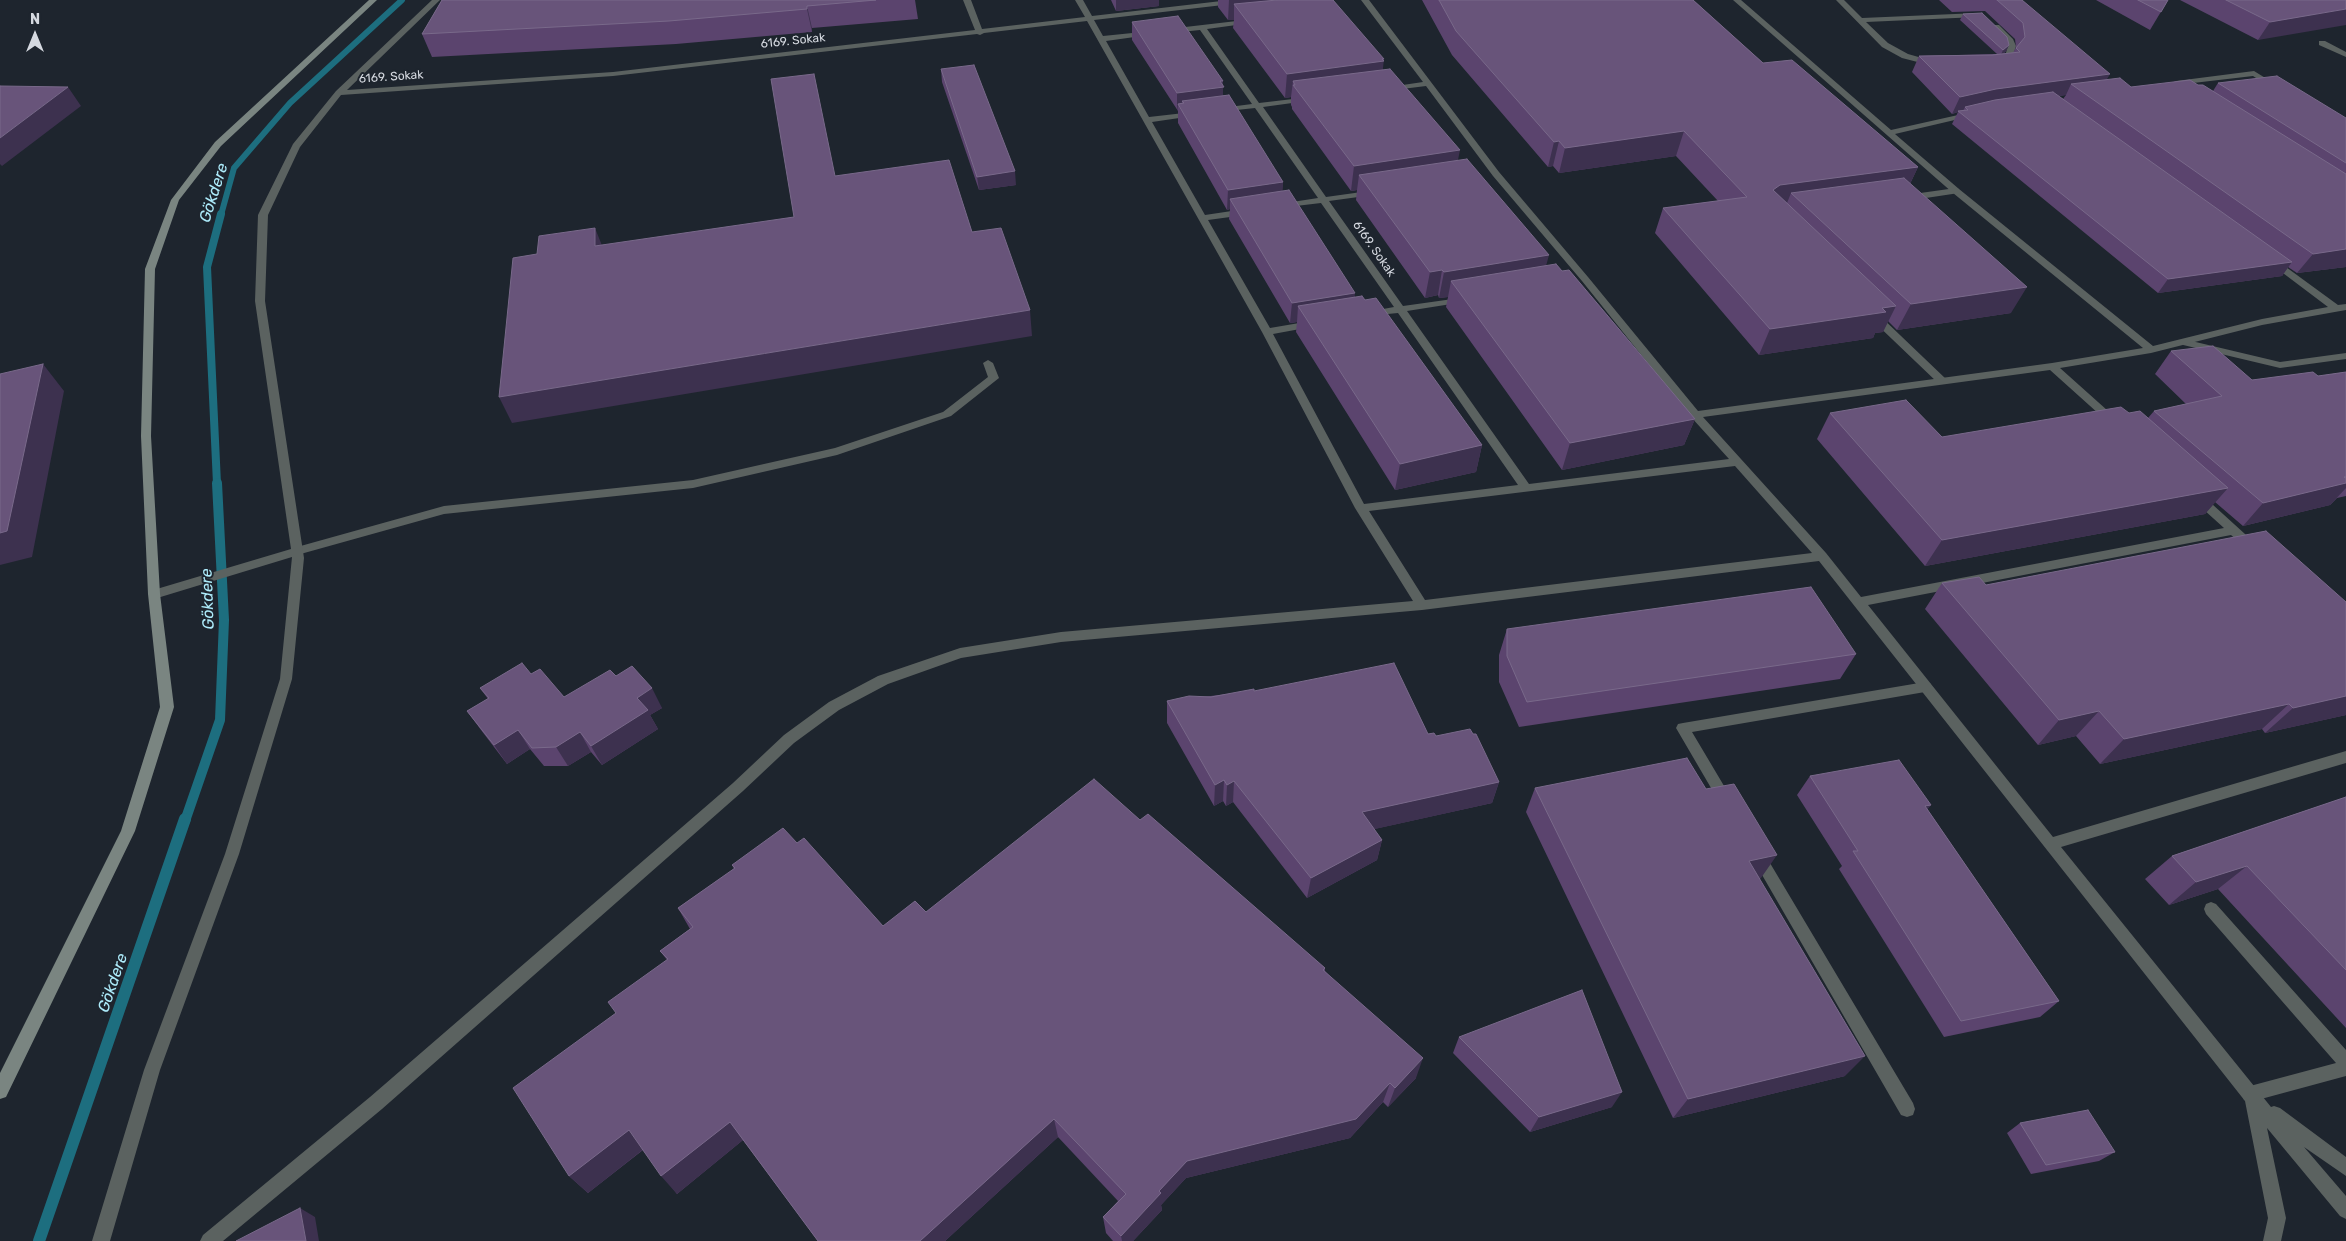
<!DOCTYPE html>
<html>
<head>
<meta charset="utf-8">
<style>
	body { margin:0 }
	#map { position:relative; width:2346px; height:1241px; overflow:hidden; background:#1e252e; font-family:Rubik,sans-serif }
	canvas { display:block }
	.north { position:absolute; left:10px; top:10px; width:50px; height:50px; -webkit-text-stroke:4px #1e252e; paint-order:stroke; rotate:0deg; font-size:14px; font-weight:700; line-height:20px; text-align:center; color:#d5d9e0 }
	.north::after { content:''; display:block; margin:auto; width:18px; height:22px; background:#d5d9e0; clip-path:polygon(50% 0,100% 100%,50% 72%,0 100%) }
</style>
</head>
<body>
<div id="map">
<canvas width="2346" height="1241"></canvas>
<div class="north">N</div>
</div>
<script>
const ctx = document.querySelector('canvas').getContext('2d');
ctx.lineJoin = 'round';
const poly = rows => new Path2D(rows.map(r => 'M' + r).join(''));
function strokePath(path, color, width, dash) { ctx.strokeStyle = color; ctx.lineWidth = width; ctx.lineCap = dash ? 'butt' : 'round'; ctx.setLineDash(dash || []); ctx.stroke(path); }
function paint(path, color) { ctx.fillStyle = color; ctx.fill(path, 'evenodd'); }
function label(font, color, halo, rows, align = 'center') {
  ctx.font = font + ' Rubik,sans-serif'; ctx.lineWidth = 4; ctx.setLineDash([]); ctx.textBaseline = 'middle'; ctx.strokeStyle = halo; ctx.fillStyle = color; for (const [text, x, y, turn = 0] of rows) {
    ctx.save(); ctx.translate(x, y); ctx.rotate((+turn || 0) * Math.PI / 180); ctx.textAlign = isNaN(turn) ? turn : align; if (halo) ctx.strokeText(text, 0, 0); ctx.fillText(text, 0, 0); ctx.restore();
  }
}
const streamFar3 = poly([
	[221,215,234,168,290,103,402,0]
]);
const streamFar2 = poly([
	[217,484,207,267,221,214]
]);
const streamFar1 = poly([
	[185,821,220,720,224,620,217,483]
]);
const stream = poly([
	[39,1241,185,819]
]);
const service = poly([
	[1836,0,1844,0,1862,18,1978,13,1982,15,1978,17,1866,22,1888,43,1908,54,1936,62,1937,64,1933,66,1902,58,1882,47,1836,0],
	[1993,25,1999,25,2013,39,2016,46,2012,59,2000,64,1996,62,2005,56,2008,46,1993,29,1993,25],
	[2319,41,2325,41,2346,52,2346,57,2319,45,2319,41],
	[1956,188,1959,189,1959,193,1906,201,1902,198,1906,195,1956,188],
	[1874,313,1878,314,1946,379,1946,383,1938,383,1870,318,1870,314,1874,313],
	[2183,339,2280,362,2346,353,2346,359,2280,368,2179,344,2178,342,2183,339],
	[988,360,993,363,999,378,951,416,837,455,693,488,444,514,297,555,291,551,297,547,444,506,693,480,835,448,943,412,988,377,983,363,988,360],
	[1925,682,1930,683,1932,687,1930,691,1925,692,1692,732,1733,801,1731,805,1726,807,1721,805,1676,728,1678,724,1683,723,1925,682],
	[1759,851,1764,853,1913,1103,1915,1109,1913,1115,1907,1117,1901,1115,1754,861,1752,857,1754,853,1759,851],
	[2211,902,2216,904,2346,1050,2346,1076,2250,1102,2244,1100,2242,1094,2244,1088,2250,1086,2336,1063,2206,914,2204,909,2206,904,2211,902]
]);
const minor = poly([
	[432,0,440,0,347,90,613,72,975,30,963,0,971,0,982,29,1085,17,1075,0,1083,0,1092,16,1230,0,1253,0,1249,2,1094,20,1103,36,1152,31,1152,35,1149,35,1106,41,1149,117,1193,112,1197,114,1193,116,1152,122,1205,215,1245,209,1250,212,1245,215,1208,220,1270,328,1311,321,1316,324,1311,327,1273,334,1364,504,1518,485,1398,313,1367,316,1367,312,1394,307,1321,203,1279,208,1279,204,1318,198,1255,108,1218,112,1218,108,1221,108,1252,104,1200,30,1171,33,1168,33,1168,29,1254,19,1255,21,1251,23,1207,29,1259,103,1310,97,1311,99,1307,101,1263,107,1326,197,1376,190,1377,192,1373,195,1329,201,1403,306,1467,297,1469,299,1464,302,1407,311,1529,484,1729,459,1691,417,1582,281,1493,176,1426,86,1386,91,1385,89,1389,87,1423,82,1361,0,1369,0,1499,172,1588,277,1698,411,2052,363,2143,348,1953,193,1733,0,1741,0,1891,130,1976,111,1976,115,1895,134,1959,189,2153,346,2262,319,2328,307,2267,261,2269,259,2275,259,2338,305,2346,304,2346,310,2262,325,2151,353,2060,368,2117,419,2118,421,2117,423,2109,423,2050,370,1703,417,1826,553,1861,597,2224,528,2193,500,2191,497,2193,494,2197,493,2201,494,2256,544,2258,547,2256,550,2248,550,2231,535,1868,605,2053,837,2346,751,2346,763,2061,847,2271,1107,2274,1106,2280,1108,2346,1157,2346,1176,2304,1147,2346,1196,2346,1219,2340,1216,2267,1128,2286,1218,2281,1241,2263,1241,2268,1218,2245,1101,1819,561,1422,610,1061,642,961,658,888,684,839,710,794,743,743,791,382,1109,223,1241,200,1241,203,1235,370,1097,733,783,784,735,829,702,878,676,960,648,1061,632,1413,601,1355,508,1262,332,1087,21,984,33,980,35,977,34,613,76,341,95,300,147,268,215,265,301,304,558,292,679,239,854,160,1070,110,1241,92,1241,144,1070,225,854,280,679,292,557,154,599,148,594,150,591,291,549,255,301,258,215,293,144,336,91,432,0],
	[1735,466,1812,553,1425,600,1369,511,1735,466],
	[2254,71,2280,87,2273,89,2253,76,2176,85,2172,83,2176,81,2254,71]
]);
const secondary = poly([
	[369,0,377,0,221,146,179,200,155,269,151,436,160,594,174,707,135,831,6,1097,0,1099,0,1073,121,831,160,707,148,594,141,436,145,269,171,200,215,142,369,0]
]);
const wall = poly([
	[442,0,915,0,918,19,812,28,812,32,676,44,432,57,422,34],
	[1111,0,1159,0,1159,6,1116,11],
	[1218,0,1333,0,1383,70,1546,266,1695,419,1684,445,1562,470,1446,307,1448,297,1439,298,1438,295,1425,298,1356,200,1357,190,1351,191,1292,109,1292,107,1291,105,1291,97,1285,98,1233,28,1234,20,1228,20,1218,7],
	[1422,0,1693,0,1763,63,1918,167,1910,184,2011,313,1897,330,1888,321,1883,332,1875,333,1873,338,1759,355,1655,233,1663,208,1718,201,1676,156,1559,173,1553,166,1548,167,1452,55],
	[1939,0,2022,0,2107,80,2131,87,2198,85,2213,91,2218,83,2346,118,2346,267,2297,273,2288,267,2282,276,2158,293,1952,124,1958,112,1952,114,1912,72,1919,56,1997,54,1960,20,1963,14,2009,45,2006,51,2003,54,2013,53,2016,47,2015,39,1985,11,1952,12],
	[2066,95,2063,99,2058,96],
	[2096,0,2168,0,2150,30],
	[2180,0,2346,0,2258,40],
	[1132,22,1223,81,1223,95,1283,182,1282,191,1355,297,1365,300,1482,445,1476,472,1395,490,1296,332,1297,322,1290,323,1229,219,1230,209,1227,210,1178,123,1178,111,1132,40],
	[941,69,1016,185,979,190,942,82],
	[2171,351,2252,380,2318,376,2346,372,2346,496,2337,498,2330,505,2243,526,2215,502,2205,514,1925,566,1817,439,1830,413,1942,437,2148,418,2154,411,2186,404,2155,374],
	[1942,583,1986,585,2346,602,2346,715,2265,733,2262,729,2100,764,2076,736,2038,745,1925,609],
	[1507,629,1856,654,1840,679,1519,727,1499,682,1499,655],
	[531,674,564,697,616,676,662,708,650,715,658,729,602,765,591,752,568,766,544,766,530,749,507,764,481,730,467,711,488,699,480,688],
	[1254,691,1436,736,1499,782,1492,803,1374,829,1382,840,1377,860,1307,898,1233,802,1226,806,1223,801,1214,806,1167,723,1167,701],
	[1810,776,1931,805,1927,809,2059,1001,2040,1017,1944,1037,1839,869,1842,866,1797,795],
	[1535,788,1761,878,1759,879,1845,1076,1673,1118,1526,812],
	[2346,797,2346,1028,2218,889,2169,905,2145,879,2172,856],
	[1140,820,1325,968,1325,971,1416,1078,1388,1107,1383,1102,1350,1138,1186,1178,1161,1205,1162,1210,1133,1241,1113,1241,1106,1233,1103,1217,1118,1201,1058,1137,945,1241,818,1241,743,1140,677,1194,643,1150,588,1193,569,1176,616,1013,667,960,660,951,690,929,678,908,734,869,732,865,797,843,883,926,926,912],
	[1459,1037,1612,1107,1530,1132,1453,1053],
	[2020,1123,2115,1152,2099,1161,2031,1174,2007,1133]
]);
const shadedWall = poly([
	[1116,0,1159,0,1159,6,1116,11],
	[1229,0,1317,0,1234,4,1234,20,1228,20],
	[807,6,812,28,812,32,807,9],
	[2346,9,2346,25,2258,40,2270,22],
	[2009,45,2006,51,2000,57,2003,50],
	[1384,59,1381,86,1295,85,1293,81,1291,97,1285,98,1287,74],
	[2110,74,2101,90,2071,84,2066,95,1988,105,1965,107,1963,111,1958,111,1958,112,1952,114,1960,97,1996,89],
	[1223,81,1223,106,1184,103,1182,101,1182,111,1178,104,1177,112,1177,93],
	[68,87,81,106,2,166,0,164,0,138],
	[1684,131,1676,156,1559,173,1565,148],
	[1559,141,1553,166,1548,167,1554,142],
	[1460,150,1455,175,1359,175,1357,190,1351,191,1354,166],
	[1918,167,1906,192,1791,193,1785,208,1773,190,1780,185],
	[1015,171,1016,185,979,190,977,177],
	[1283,182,1282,202,1230,199,1230,209,1227,210,1228,190],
	[595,228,605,253,595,246],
	[2346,249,2346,267,2297,273,2313,254],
	[1549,255,1542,281,1451,281,1448,297,1439,298,1444,272],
	[2292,262,2282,276,2158,293,2168,279],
	[1442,270,1438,295,1425,298,1430,272],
	[2027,287,2011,313,1897,330,1911,304],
	[1355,293,1353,313,1298,306,1297,322,1290,323,1292,303],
	[1896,306,1883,332,1875,333,1873,338,1759,355,1770,329],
	[1030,310,1032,336,512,423,499,397],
	[43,364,64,391,32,557,0,565,0,533],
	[1695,419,1684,445,1562,470,1570,443],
	[1482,445,1476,472,1395,490,1400,464],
	[2346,483,2346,488,2330,505,2243,526,2263,503],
	[2228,488,2205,514,1925,566,1942,540],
	[652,688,662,708,650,715,658,729,602,765,591,746,637,698],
	[2346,696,2346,715,2265,733,2293,708],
	[2289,704,2262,729,2100,764,2124,739],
	[2099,711,2076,736,2038,745,2059,720],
	[518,730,530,749,507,764,494,745],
	[580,732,591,752,568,766,556,747],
	[1224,780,1223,801,1214,806,1215,785],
	[1234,781,1233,802,1226,806,1227,785],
	[1499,782,1492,803,1357,833,1362,812],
	[1931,805,1916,823,1925,806],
	[1382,840,1377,860,1307,898,1311,878],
	[1777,855,1761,878,1733,884,1749,861],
	[2247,866,2218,889,2169,905,2196,882],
	[1865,1056,1845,1076,1673,1118,1688,1099],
	[1423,1058,1416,1078,1388,1107,1395,1088],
	[1390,1083,1383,1102,1350,1138,1186,1178,1161,1205,1162,1210,1133,1241,1122,1241,1121,1236,1159,1191,1187,1161],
	[1622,1092,1612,1107,1530,1132,1539,1117],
	[1054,1119,1058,1137,945,1241,920,1241],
	[730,1122,743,1140,677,1194,661,1176],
	[629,1130,645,1148,588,1193,569,1176],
	[300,1208,315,1217,319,1241,306,1241]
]);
const building = poly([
	[442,0,876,0,807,6,807,9,669,21,422,34,442,0],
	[1277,0,1333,0,1384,59,1382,59,1384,61,1287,74,1234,4,1277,0],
	[1439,0,1693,0,1763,63,1792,60,1918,167,1780,185,1773,190,1896,306,1882,308,1886,312,1770,329,1663,208,1747,197,1684,131,1565,148,1559,141,1554,142,1456,31,1439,0],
	[1997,0,2022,0,2110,74,1996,89,1960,97,1919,56,1992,55,2020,52,2016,48,2025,37,2023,23,1997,0],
	[2138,0,2168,0,2161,12,2138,0],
	[2226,0,2346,0,2346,9,2270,22,2226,0],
	[1982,13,2007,37,2009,45,2003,50,1963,14,1982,13],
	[1178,16,1223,81,1220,81,1224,87,1177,93,1132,22,1178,16],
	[974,65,1015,171,977,177,941,69,974,65],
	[1390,69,1460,150,1354,166,1293,85,1295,85,1293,81,1390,69],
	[814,74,835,176,949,160,972,232,1001,228,1030,310,499,397,513,258,537,254,539,236,595,228,595,246,794,217,771,79,814,74],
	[2277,76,2346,118,2346,163,2218,83,2277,76],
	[2120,78,2131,87,2190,80,2198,85,2203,85,2346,174,2346,249,2313,254,2071,84,2120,78],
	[0,86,1,86,68,87,0,138,0,86],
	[2053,92,2292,262,2168,279,1958,111,1968,110,1965,107,1995,100,2053,92],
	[1229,95,1283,182,1228,190,1178,104,1184,103,1182,101,1229,95],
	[1467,159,1549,255,1444,272,1442,270,1430,272,1359,175,1467,159],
	[1904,178,2027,287,1911,304,1791,193,1904,178],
	[1289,190,1355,293,1292,303,1230,199,1289,190],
	[1556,264,1562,271,1569,270,1695,419,1570,443,1451,281,1556,264],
	[1362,296,1365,300,1376,298,1482,445,1400,464,1298,306,1362,296],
	[2213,346,2252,380,2313,372,2318,376,2346,372,2346,477,2344,477,2346,478,2346,483,2263,503,2154,411,2222,396,2171,351,2213,346],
	[43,364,7,531,0,533,0,374,43,364],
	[1906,400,1942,437,2121,407,2129,413,2140,411,2228,488,1942,540,1830,413,1906,400],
	[2266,531,2346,602,2346,696,2293,708,2289,704,2124,739,2099,711,2059,720,1942,583,1979,577,1986,585,2266,531],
	[1811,587,1856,654,1527,702,1507,656,1507,629,1811,587],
	[522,663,531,674,540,669,564,697,610,670,616,676,632,666,652,688,637,698,648,710,591,746,580,732,556,747,532,748,518,730,494,745,467,711,489,698,480,688,522,663],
	[1394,663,1428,734,1434,733,1436,736,1470,729,1473,734,1476,734,1499,782,1362,812,1382,840,1311,878,1234,781,1227,785,1224,780,1215,785,1167,701,1189,696,1211,697,1254,689,1254,691,1394,663],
	[1687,758,1706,789,1734,784,1777,855,1749,861,1865,1056,1688,1099,1535,788,1687,758],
	[1899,760,1931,805,1925,806,2059,1001,1961,1021,1853,851,1858,851,1810,776,1899,760],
	[1094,779,1140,820,1148,814,1325,968,1323,970,1423,1058,1395,1088,1390,1083,1356,1119,1187,1161,1159,1191,1161,1193,1121,1236,1103,1217,1126,1194,1054,1119,920,1241,818,1241,730,1122,661,1176,629,1130,569,1176,513,1088,616,1013,608,1002,668,959,660,951,693,927,678,908,735,868,732,865,783,828,797,843,804,838,883,926,915,901,926,912,1094,779],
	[2346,797,2346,970,2247,866,2196,882,2172,856,2346,797],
	[1582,990,1622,1092,1539,1117,1459,1037,1582,990],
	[2088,1110,2115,1152,2046,1165,2020,1123,2088,1110],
	[300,1208,306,1241,236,1241,300,1208]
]);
const farStreetnames = [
	["6169. Sokak",793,41,-6],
	["6169. Sokak",391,77,-4],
	["6169. Sokak",1374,249,55]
];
const waterNames = [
	["Gökdere",214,193,-72],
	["Gökdere",208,599,-92],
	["Gökdere",113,983,-71]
];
strokePath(streamFar3, '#1d6e7f', 6);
strokePath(streamFar2, '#1d6e7f', 8);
strokePath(streamFar1, '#1d6e7f', 10);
strokePath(stream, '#1d6e7f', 12);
paint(service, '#5b6260');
paint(minor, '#5b6260');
paint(secondary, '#7a8581');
paint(wall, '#5b446e');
paint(shadedWall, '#3d314f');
paint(building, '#68547a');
strokePath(building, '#79698a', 1);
label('12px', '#d5d9e0', '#1e252e', farStreetnames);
label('italic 16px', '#adebfa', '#1e252e', waterNames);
</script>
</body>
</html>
